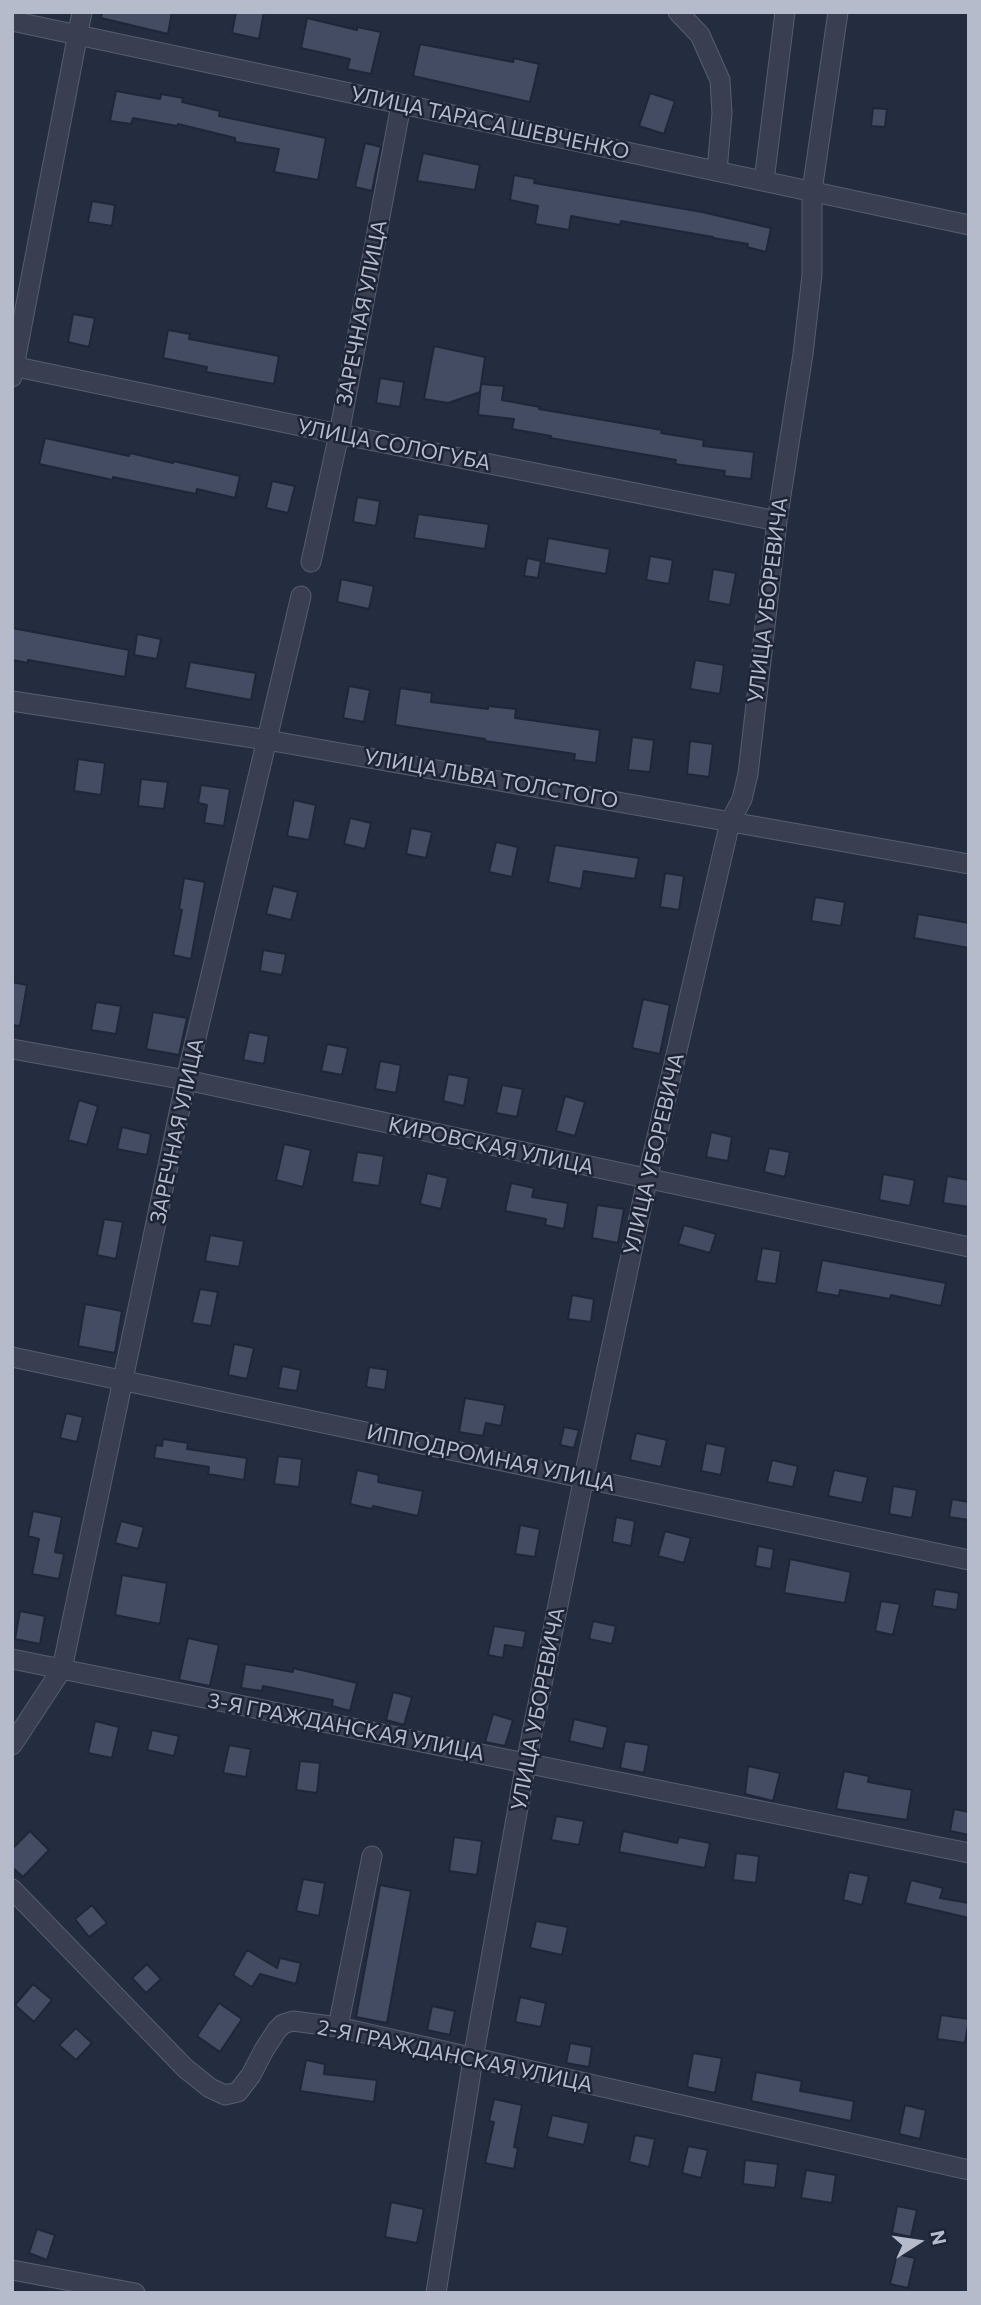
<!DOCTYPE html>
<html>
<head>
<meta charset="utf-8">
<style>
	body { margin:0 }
	#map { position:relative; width:981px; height:2305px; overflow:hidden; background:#242d40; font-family:Commissioner,sans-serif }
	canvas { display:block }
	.frame { position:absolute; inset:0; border:14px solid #b5bbcb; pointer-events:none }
	.north { position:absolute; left:883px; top:2207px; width:70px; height:70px; -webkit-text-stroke:5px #1d2435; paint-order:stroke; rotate:78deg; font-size:19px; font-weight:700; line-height:28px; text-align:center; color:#b5bbcb }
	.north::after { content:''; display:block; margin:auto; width:24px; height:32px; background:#b5bbcb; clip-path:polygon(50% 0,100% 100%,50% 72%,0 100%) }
</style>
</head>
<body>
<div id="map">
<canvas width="981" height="2305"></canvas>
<div class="frame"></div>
<div class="north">N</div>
</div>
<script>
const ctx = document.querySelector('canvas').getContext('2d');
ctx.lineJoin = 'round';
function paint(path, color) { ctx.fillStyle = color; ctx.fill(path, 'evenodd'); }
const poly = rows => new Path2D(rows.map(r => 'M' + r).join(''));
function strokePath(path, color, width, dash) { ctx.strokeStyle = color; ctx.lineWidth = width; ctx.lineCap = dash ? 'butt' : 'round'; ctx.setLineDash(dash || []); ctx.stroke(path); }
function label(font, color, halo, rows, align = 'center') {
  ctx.font = font + ' Commissioner,sans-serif'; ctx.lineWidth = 5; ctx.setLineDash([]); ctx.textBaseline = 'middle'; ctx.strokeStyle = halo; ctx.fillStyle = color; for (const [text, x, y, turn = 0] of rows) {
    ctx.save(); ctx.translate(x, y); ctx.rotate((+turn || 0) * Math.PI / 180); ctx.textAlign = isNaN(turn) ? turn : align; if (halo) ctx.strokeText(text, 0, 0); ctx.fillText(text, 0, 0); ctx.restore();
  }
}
const building = poly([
	[102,12,172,12,168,34,101,18,102,12],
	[236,12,264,12,259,39,232,33,236,12],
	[307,18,357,30,357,27,381,32,371,74,347,69,350,59,301,48,307,18],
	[420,44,513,62,514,58,539,64,530,102,413,76,420,44],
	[116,91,160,99,161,94,183,98,182,102,220,111,219,116,326,138,318,180,274,172,279,149,235,142,235,138,178,124,177,126,133,118,131,124,110,121,116,91],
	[650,93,675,101,664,134,639,126,650,93],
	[873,108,887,109,885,127,871,126,873,108],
	[365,143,381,147,372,191,355,187,365,143],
	[423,153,480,165,475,190,417,181,423,153],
	[514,175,535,179,534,183,702,212,771,228,766,252,747,247,748,244,713,238,713,237,621,221,620,225,571,216,569,230,535,224,538,206,510,200,514,175],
	[92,201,115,205,112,226,88,222,92,201],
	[73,314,95,318,89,347,68,342,73,314],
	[168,330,190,334,189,339,279,356,274,384,206,372,207,367,163,358,168,330],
	[434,346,485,357,480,392,448,403,424,399,434,346],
	[380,378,404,382,400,407,376,403,380,378],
	[481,384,504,386,502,400,540,407,539,409,662,430,661,433,704,440,703,446,754,452,751,479,724,476,725,471,675,464,676,460,550,438,551,436,512,429,514,419,478,415,481,384],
	[45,438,129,456,130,453,173,463,173,461,240,476,235,498,197,489,196,494,113,477,113,480,39,464,45,438],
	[272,481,295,486,288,513,266,508,272,481],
	[357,497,380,501,376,526,353,522,357,497],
	[418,514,489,524,485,549,414,538,418,514],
	[548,538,610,549,606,574,544,563,548,538],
	[650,556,673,560,669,584,646,580,650,556],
	[527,558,541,561,538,578,524,576,527,558],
	[713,569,736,573,730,605,708,601,713,569],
	[341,579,374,586,369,609,337,602,341,579],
	[12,628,129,650,125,677,28,660,28,663,12,660,12,628],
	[137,634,161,639,157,659,134,655,137,634],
	[695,660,724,665,720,694,690,689,695,660],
	[190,662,256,673,251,700,185,688,190,662],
	[349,686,370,690,364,722,343,718,349,686],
	[400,688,432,693,431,702,488,709,488,706,516,709,515,718,600,730,596,763,574,760,575,754,485,741,485,739,395,725,400,688],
	[632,737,654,740,650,772,628,770,632,737],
	[690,741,713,744,709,777,687,774,690,741],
	[78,759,105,763,101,795,74,791,78,759],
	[141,779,168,782,164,809,138,806,141,779],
	[201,785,230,789,224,826,204,823,207,805,198,803,201,785],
	[294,800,316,805,309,840,287,836,294,800],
	[350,818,371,823,365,849,344,844,350,818],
	[411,828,432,832,426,858,406,854,411,828],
	[496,842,518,847,512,877,489,872,496,842],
	[555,845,639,858,635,879,584,871,581,889,548,882,555,845],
	[665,873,684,876,679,910,660,907,665,873],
	[184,878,205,882,191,959,173,955,182,910,179,909,184,878],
	[273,886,298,892,291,920,266,914,273,886],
	[815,897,845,902,841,926,811,921,815,897],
	[918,914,969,923,969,948,914,938,918,914],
	[263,950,286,954,282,975,260,971,263,950],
	[12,982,27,985,20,1026,12,1025,12,982],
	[643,999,670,1005,660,1054,632,1048,643,999],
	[96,1002,121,1006,116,1034,91,1030,96,1002],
	[153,1012,187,1018,179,1055,146,1049,153,1012],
	[249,1032,269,1036,264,1064,243,1060,249,1032],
	[327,1044,348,1048,342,1075,321,1071,327,1044],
	[380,1061,401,1065,396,1093,375,1089,380,1061],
	[448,1074,469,1078,464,1106,443,1101,448,1074],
	[502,1085,523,1089,517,1117,496,1113,502,1085],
	[565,1096,585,1102,575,1136,556,1131,565,1096],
	[79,1100,98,1106,87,1145,68,1140,79,1100],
	[122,1127,151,1134,147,1155,117,1149,122,1127],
	[711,1132,732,1137,728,1161,706,1157,711,1132],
	[284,1144,311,1150,303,1187,276,1180,284,1144],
	[769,1148,790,1152,785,1177,764,1172,769,1148],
	[357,1152,384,1156,379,1186,352,1182,357,1152],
	[427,1173,448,1178,441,1209,420,1204,427,1173],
	[883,1174,915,1180,910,1206,879,1200,883,1174],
	[947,1176,969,1180,969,1207,943,1203,947,1176],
	[511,1183,534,1188,532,1197,568,1203,564,1229,545,1225,546,1219,505,1211,511,1183],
	[597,1205,624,1209,618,1243,592,1238,597,1205],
	[104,1219,123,1222,116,1259,97,1255,104,1219],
	[684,1225,716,1234,710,1253,678,1244,684,1225],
	[210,1235,244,1241,239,1267,205,1261,210,1235],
	[762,1248,781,1251,776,1284,756,1281,762,1248],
	[822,1260,946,1283,941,1306,891,1295,890,1299,840,1290,839,1296,816,1292,822,1260],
	[200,1289,218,1292,211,1326,192,1323,200,1289],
	[572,1295,594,1299,591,1322,568,1319,572,1295],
	[85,1304,122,1311,115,1353,78,1346,85,1304],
	[234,1344,254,1348,247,1379,228,1375,234,1344],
	[282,1366,301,1370,297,1391,278,1388,282,1366],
	[369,1367,388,1370,385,1390,366,1387,369,1367],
	[465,1398,505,1405,501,1426,486,1423,483,1436,459,1432,465,1398],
	[66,1413,83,1417,77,1442,60,1438,66,1413],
	[564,1427,579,1430,574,1448,560,1445,564,1427],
	[636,1433,667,1440,661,1467,630,1460,636,1433],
	[163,1439,188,1443,187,1449,247,1458,244,1480,208,1474,209,1467,154,1458,156,1445,162,1446,163,1439],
	[706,1443,726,1447,721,1475,701,1471,706,1443],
	[278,1456,302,1459,299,1487,274,1484,278,1456],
	[772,1460,798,1466,793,1487,767,1482,772,1460],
	[357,1470,379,1475,378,1482,423,1491,418,1516,373,1506,372,1509,350,1504,357,1470],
	[834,1470,868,1477,862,1503,828,1496,834,1470],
	[893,1486,917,1490,912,1518,889,1514,893,1486],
	[952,1499,969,1502,969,1520,949,1517,952,1499],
	[33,1511,62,1517,55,1552,64,1554,59,1579,32,1574,39,1539,28,1536,33,1511],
	[616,1517,635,1521,631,1546,612,1542,616,1517],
	[121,1521,144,1527,138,1549,115,1543,121,1521],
	[520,1525,540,1529,535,1557,515,1554,520,1525],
	[665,1531,691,1538,684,1563,658,1556,665,1531],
	[758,1546,774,1549,771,1569,755,1566,758,1546],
	[790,1559,851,1572,845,1603,784,1593,790,1559],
	[122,1575,167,1583,160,1624,115,1615,122,1575],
	[935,1589,959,1593,957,1610,932,1606,935,1589],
	[881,1601,900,1604,893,1635,875,1631,881,1601],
	[20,1611,45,1616,40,1644,15,1639,20,1611],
	[593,1621,616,1626,612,1644,589,1639,593,1621],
	[494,1626,526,1631,523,1648,505,1645,503,1658,488,1655,494,1626],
	[188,1638,219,1645,210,1686,179,1680,188,1638],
	[245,1664,293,1672,293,1668,357,1683,350,1711,332,1706,333,1700,263,1686,262,1691,241,1688,245,1664],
	[393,1692,412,1697,404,1725,386,1720,393,1692],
	[493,1714,513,1720,505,1746,485,1742,493,1714],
	[574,1719,608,1727,603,1749,569,1741,574,1719],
	[95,1721,119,1727,112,1758,88,1753,95,1721],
	[152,1730,179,1736,174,1756,147,1750,152,1730],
	[625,1741,649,1745,644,1773,620,1768,625,1741],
	[229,1745,251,1749,246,1777,223,1773,229,1745],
	[300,1761,320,1763,317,1793,296,1790,300,1761],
	[748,1766,780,1773,773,1801,745,1794,748,1766],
	[844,1771,869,1776,868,1782,912,1790,907,1820,836,1809,844,1771],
	[954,1809,969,1812,969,1835,950,1831,954,1809],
	[556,1816,584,1821,579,1845,551,1840,556,1816],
	[30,1831,49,1850,23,1877,12,1867,12,1849,30,1831],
	[623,1831,677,1843,679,1837,710,1843,705,1868,619,1852,623,1831],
	[454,1837,482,1841,477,1875,449,1871,454,1837],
	[736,1853,759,1856,756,1883,733,1880,736,1853],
	[849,1872,869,1876,862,1905,843,1900,849,1872],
	[303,1879,325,1883,319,1916,296,1911,303,1879],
	[911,1880,943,1888,940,1898,969,1903,969,1918,905,1903,911,1880],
	[380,1885,411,1891,387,2023,356,2017,380,1885],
	[92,1905,107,1923,89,1937,75,1919,92,1905],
	[536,1921,568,1927,562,1955,530,1948,536,1921],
	[247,1950,277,1968,280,1958,301,1963,296,1984,260,1974,252,1987,233,1975,247,1950],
	[147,1964,161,1979,146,1993,132,1978,147,1964],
	[33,1984,52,2000,34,2022,15,2005,33,1984],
	[520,1997,546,2003,541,2027,515,2022,520,1997],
	[219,2003,242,2019,220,2052,197,2036,219,2003],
	[432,2006,455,2011,450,2035,427,2030,432,2006],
	[941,2015,969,2019,965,2043,937,2039,941,2015],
	[76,2028,92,2043,76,2060,59,2045,76,2028],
	[570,2043,592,2047,589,2067,566,2063,570,2043],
	[693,2053,722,2058,715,2093,687,2087,693,2053],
	[306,2060,325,2064,324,2074,377,2080,374,2102,300,2091,306,2060],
	[756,2072,802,2081,800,2091,854,2101,851,2121,751,2101,756,2072],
	[494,2099,522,2105,514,2147,518,2148,514,2169,485,2163,494,2122,489,2121,494,2099],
	[905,2105,926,2110,920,2139,899,2134,905,2105],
	[552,2115,589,2123,584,2145,547,2137,552,2115],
	[635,2135,655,2139,649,2167,629,2162,635,2135],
	[688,2146,708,2150,701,2178,682,2173,688,2146],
	[745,2160,778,2164,775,2188,743,2184,745,2160],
	[806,2170,836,2175,832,2203,801,2198,806,2170],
	[391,2202,424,2209,417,2243,385,2237,391,2202],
	[897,2206,917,2210,911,2237,892,2233,897,2206],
	[37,2229,55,2235,47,2260,29,2253,37,2229],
	[897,2254,915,2258,908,2288,890,2284,897,2254]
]);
const minor = poly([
	[678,12,700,35,720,80,722,113,717,171],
	[12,21,969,225],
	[764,181,785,12],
	[12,366,339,434,777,521],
	[12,377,82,12],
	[311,562,339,434,401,105],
	[12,701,267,740,969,864],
	[12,1049,186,1080,969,1247],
	[12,1357,969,1560],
	[12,1659,969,1853],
	[12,1745,62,1669,186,1080,301,596],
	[12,1889,185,2068,210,2088,225,2095,238,2092,251,2075,264,2050,277,2030,283,2024,293,2021,338,2027,969,2170],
	[338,2027,372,1856],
	[12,2270,135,2293],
	[436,2293,473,2059,526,1763,584,1477,647,1180,730,822,742,799,748,774,777,521,803,354,812,275,812,191,838,12]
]);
const streetNames = [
	["УЛИЦА ТАРАСА ШЕВЧЕНКО",490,123,12],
	["ЗАРЕЧНАЯ УЛИЦА",362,313,-79],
	["УЛИЦА СОЛОГУБА",394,445,11],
	["УЛИЦА УБОРЕВИЧА",768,600,-83],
	["УЛИЦА ЛЬВА ТОЛСТОГО",491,779,10],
	["ЗАРЕЧНАЯ УЛИЦА",177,1131,-78],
	["КИРОВСКАЯ УЛИЦА",491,1146,12],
	["УЛИЦА УБОРЕВИЧА",654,1154,-77],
	["ИППОДРОМНАЯ УЛИЦА",491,1458,12],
	["УЛИЦА УБОРЕВИЧА",538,1709,-79],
	["3-Я ГРАЖДАНСКАЯ УЛИЦА",346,1727,11],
	["2-Я ГРАЖДАНСКАЯ УЛИЦА",455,2056,12]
];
paint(building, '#434c62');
strokePath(building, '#1f2637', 2);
strokePath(minor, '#565d6e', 21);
strokePath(minor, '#393f50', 19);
label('21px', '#b5bbcb', '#1d2435', streetNames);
</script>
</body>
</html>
